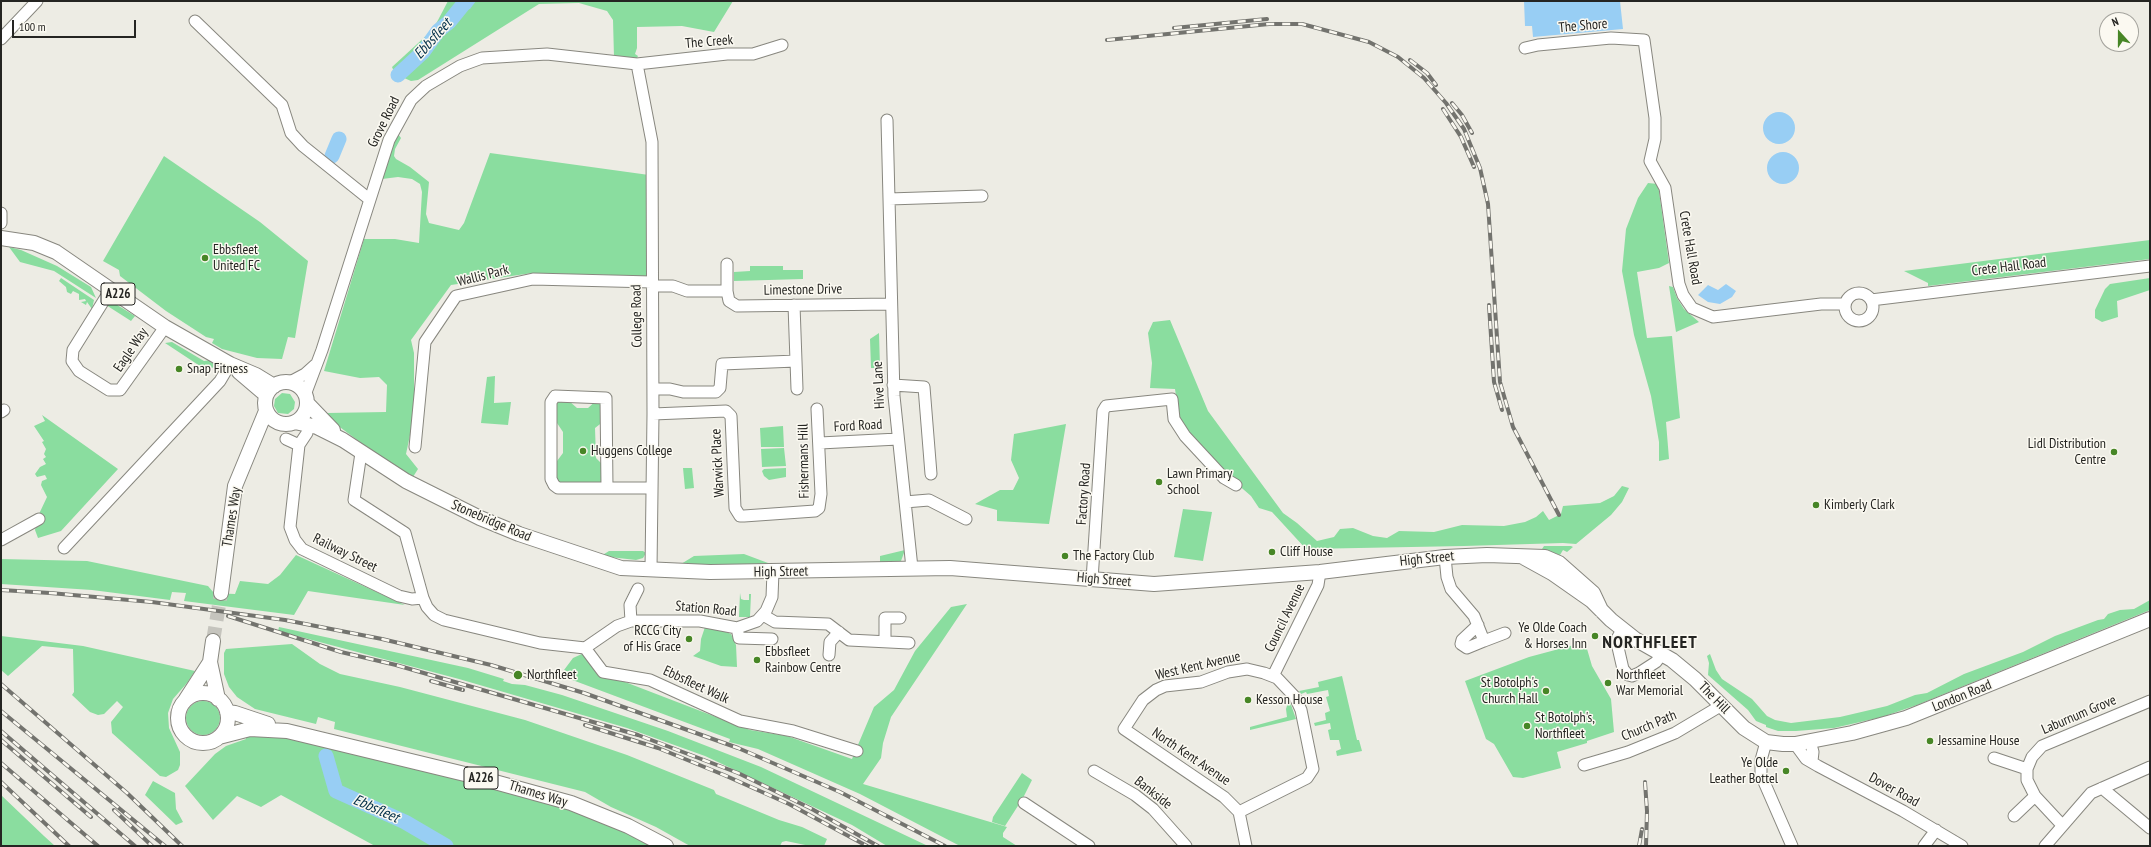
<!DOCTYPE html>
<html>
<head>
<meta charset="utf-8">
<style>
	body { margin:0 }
	#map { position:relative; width:2151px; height:847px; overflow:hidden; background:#edece4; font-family:"PT Sans Narrow",sans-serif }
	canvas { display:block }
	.frame { position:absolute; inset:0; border:2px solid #252522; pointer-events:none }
	.north { position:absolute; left:2099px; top:12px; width:40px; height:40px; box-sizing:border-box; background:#fbf9f1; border:1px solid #a5a49e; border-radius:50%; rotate:339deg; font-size:11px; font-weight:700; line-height:16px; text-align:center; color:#252522 }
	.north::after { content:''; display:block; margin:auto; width:14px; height:18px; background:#478626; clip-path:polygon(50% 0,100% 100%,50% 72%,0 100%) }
	.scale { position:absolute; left:12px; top:20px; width:124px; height:18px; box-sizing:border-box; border:2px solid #252522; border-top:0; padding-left:5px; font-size:12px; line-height:14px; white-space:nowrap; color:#252522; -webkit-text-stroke:3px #fbf9f1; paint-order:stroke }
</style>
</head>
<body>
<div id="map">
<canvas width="2151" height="847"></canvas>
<div class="frame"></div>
<div class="north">N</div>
<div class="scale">100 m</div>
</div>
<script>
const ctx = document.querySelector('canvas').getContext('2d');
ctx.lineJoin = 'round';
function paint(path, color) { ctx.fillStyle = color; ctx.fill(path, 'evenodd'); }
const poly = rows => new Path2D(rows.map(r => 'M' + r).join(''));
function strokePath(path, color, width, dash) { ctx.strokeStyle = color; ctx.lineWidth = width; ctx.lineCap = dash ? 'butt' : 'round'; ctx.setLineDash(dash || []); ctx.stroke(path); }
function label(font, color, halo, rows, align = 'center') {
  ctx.font = font + ' "PT Sans Narrow",sans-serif'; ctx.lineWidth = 3; ctx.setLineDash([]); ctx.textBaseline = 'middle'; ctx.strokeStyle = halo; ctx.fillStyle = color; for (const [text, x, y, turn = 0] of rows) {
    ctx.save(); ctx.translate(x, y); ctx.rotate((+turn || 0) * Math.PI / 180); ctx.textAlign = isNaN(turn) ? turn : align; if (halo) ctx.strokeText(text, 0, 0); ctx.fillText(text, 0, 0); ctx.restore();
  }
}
const green = poly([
	[448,1,733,1,714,32,682,26,637,27,637,48,635,54,638,56,637,58,630,59,614,57,613,20,607,11,579,3,539,4,418,80,411,81,395,74,392,67,428,34,437,22],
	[398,134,401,138,395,149,394,156,396,159,410,167,429,182,426,214,429,223,459,230,464,223,490,153,649,175,648,279,612,275,532,273,451,285,411,340,414,353,414,416,406,454,418,469,413,477,372,451,333,422,327,413,386,412,387,385,379,377,360,378,324,371,364,239,395,239,419,243,422,192,420,184,412,179,398,177,382,179,391,150],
	[164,156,260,222,308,261,295,338,288,337,282,359,257,358,222,349,212,343,214,339,206,337,166,311,120,276,119,270,103,261],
	[1648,183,1658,184,1669,263,1659,268,1637,272,1647,338,1672,336,1680,418,1666,422,1669,459,1659,461,1659,442,1651,396,1634,335,1622,271,1626,229,1638,198],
	[2150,240,2150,259,1928,286,1928,283,1904,271],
	[9,247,21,250,57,266,91,287,96,298,54,271,20,262],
	[750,266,783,266,783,270,803,270,803,279,734,281,734,272,750,271],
	[61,278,94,300,92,309,87,302,86,305,81,302,86,301,85,299,79,300,79,294,73,291,71,294,67,292,66,287,59,281],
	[2150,278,2150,290,2117,301,2118,317,2102,322,2095,318,2095,310,2105,289,2110,284],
	[1669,286,1673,287,1677,298,1684,309,1699,322,1676,332],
	[111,302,114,303,135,316,131,321,106,305],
	[1170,320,1208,411,1283,513,1297,523,1317,541,1334,537,1340,529,1353,528,1373,536,1387,538,1399,531,1434,532,1462,525,1504,526,1525,522,1536,517,1543,511,1549,520,1561,514,1563,506,1600,503,1614,496,1622,486,1629,488,1622,502,1611,515,1576,544,1563,543,1464,546,1306,549,1272,512,1259,508,1251,496,1221,470,1184,427,1179,418,1175,389,1150,388,1152,363,1148,333,1153,322],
	[879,333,880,368,871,368,870,339],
	[172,342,204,361,210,360,217,366,206,370,165,343],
	[495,376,494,403,511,402,508,425,481,423,487,377],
	[282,393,290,394,295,402,294,409,288,414,278,413,274,406,275,399],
	[598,399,602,400,604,421,595,428,596,458,603,465,603,484,600,486,555,482,554,465,563,453,563,432,555,420,556,401,569,401,577,408,588,408],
	[42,415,118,469,61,531,38,538,35,530,39,514,47,497,41,485,42,481,47,479,45,475,37,477,35,474,40,467,46,464,43,459,46,457,44,454,46,449,42,442,44,441,34,426,45,421],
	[1066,424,1049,524,997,521,997,510,975,504,1000,490,1013,490,1019,478,1011,460,1014,434],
	[783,426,784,447,761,447,760,428],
	[784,448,786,466,762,467,761,449],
	[683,468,692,468,694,488,685,489],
	[786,468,786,477,769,480,764,476,762,471,764,469],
	[1183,509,1212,512,1203,561,1174,557],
	[1544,546,1571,546,1573,547,1567,552,1563,550,1560,555,1542,549],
	[905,550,901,561,880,564,880,556],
	[609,551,643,551,646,553,643,558,636,560,601,556],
	[744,554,776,566,681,564,694,556],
	[296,555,405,605,308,591,294,615,184,601,186,593,172,592,170,600,92,590,1,584,1,559,87,561,208,586,214,593,235,594,240,581,268,584,280,575],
	[740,593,741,599,744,600,749,600,749,594,751,594,750,617,739,617],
	[2150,600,2150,610,1917,705,1882,717,1834,728,1796,731,1778,731,1766,727,1766,725,1756,721,1748,710,1708,675,1709,663,1707,656,1710,654,1716,670,1722,679,1752,699,1767,716,1775,720,1791,723,1840,717,1887,706,1915,695,1927,693,1964,674,2023,652,2055,636,2098,620,2104,619,2108,614,2120,610,2134,609],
	[967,604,891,717,883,743,881,758,863,784,1007,827,1003,833,1003,837,1017,846,960,846,860,794,758,749,729,742,730,739,567,678,569,672,564,670,573,658,584,653,599,672,750,730,787,736,852,759,874,707,894,690,915,651,951,607],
	[279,627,468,668,504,679,503,681,512,684,525,685,562,695,668,731,761,767,928,846,887,846,852,825,705,756,627,728,459,679,278,631],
	[705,627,721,630,731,634,736,645,737,667,721,666,693,656,700,651,701,639],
	[1,636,83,646,195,671,187,683,173,699,168,713,169,728,180,752,180,765,178,770,166,777,160,776,112,733,111,722,123,707,117,701,104,714,98,715,90,712,72,695,74,692,73,649,42,646,8,676,1,670],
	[1585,642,1592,666,1611,699,1614,732,1587,741,1587,743,1557,752,1561,768,1523,778,1513,777,1494,744,1486,739,1465,681,1529,657],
	[292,644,320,664,340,674,400,687,525,720,627,755,714,790,716,794,779,820,802,827,827,839,824,846,810,846,786,841,782,842,780,846,690,846,656,827,611,807,585,792,334,729,335,722,318,717,316,724,255,709,237,697,229,687,224,674,224,653,226,649],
	[1342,676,1357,740,1359,740,1362,751,1337,756,1336,751,1341,749,1339,740,1330,740,1328,730,1331,729,1330,723,1315,726,1314,723,1326,720,1325,713,1330,711,1326,697,1329,696,1328,690,1307,694,1306,692,1301,694,1299,691,1319,687,1318,682],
	[1289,699,1296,719,1250,730,1250,727,1287,717,1286,709],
	'186 718a17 17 0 1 1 34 0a17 17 0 1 1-34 0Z',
	[274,732,571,808,658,846,375,846,281,795,261,807,237,796,213,820,185,786,215,754,226,746,246,739,245,734],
	[1022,773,1032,780,1023,798,1005,826,992,822,993,817],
	[153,781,175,793,176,809,183,822,176,825,145,795],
	[1,795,44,836,55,846,1,846]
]);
const water = poly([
	[459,1,476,1,470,9,465,10,459,16,452,29,441,35,438,28,445,23],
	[1524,1,1620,1,1623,29,1533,37,1532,26,1525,26],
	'1763 128a16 16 0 1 1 32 0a16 16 0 1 1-32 0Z',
	'1767 168a16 16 0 1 1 32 0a16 16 0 1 1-32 0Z',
	[1726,284,1736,291,1732,297,1720,304,1708,302,1698,295,1708,285,1718,290]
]);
const river = poly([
	[398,75,423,52,438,31,449,22,466,1],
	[332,156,339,139],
	[326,756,336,791,405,822,446,846]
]);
const majorTunnel = poly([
	[213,641,221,593]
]);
const minor = poly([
	[195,21,282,105,291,133,303,146,369,199],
	[1,39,37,1],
	[1525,48,1538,45,1611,38,1644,40,1655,118,1655,139,1650,161,1665,188,1679,284,1683,295,1692,308,1713,317,1821,304,1845,304],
	[637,64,652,142,653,414,651,569],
	[887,120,894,396,912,568],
	[889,199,982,196],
	[1,213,1,223],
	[652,286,673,286,687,291,727,291,727,264],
	[111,289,73,350,72,361,79,371,109,390,120,390,165,327],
	[727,291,729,301,737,306,891,304],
	'1845 307a14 14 0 1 1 28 0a14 14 0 1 1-28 0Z',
	[1871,300,2150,266],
	[794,305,797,389],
	[290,382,305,374,315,365],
	[893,385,924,387,931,474],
	[653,389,670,389,683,392,716,392,720,388,722,364,796,361],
	[305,395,322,350,389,140,411,100,426,86,460,66,482,58,547,54,637,64,727,54,753,54,782,45],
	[1,412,4,410],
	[653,414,726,411,731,416,735,508,740,516,744,516,815,511,819,508,821,494,817,409],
	[307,433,299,445,290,527,295,540,302,549,399,596,412,599,423,598],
	[286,439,299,445],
	[820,443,898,439],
	[415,447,425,342,456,296,533,279,652,282],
	[361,453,354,500,405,533,423,598,427,607,434,615,444,620,540,643,585,648],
	[607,487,606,398,555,396,551,402,551,479,554,485,558,488,652,488],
	[905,502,929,500,966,519],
	[1,540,39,519],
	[64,548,220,381,230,364],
	[1445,557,1447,577,1451,589,1474,616,1484,641,1505,633],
	[1092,580,1103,411,1106,406,1172,399,1174,419,1185,436,1224,478,1236,485],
	[638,589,630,605,631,621,700,621,737,628,757,621,766,611,772,597,773,572],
	[763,615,775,622,828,624,849,640,909,643],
	[631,621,617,626,585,648,603,672,650,680,740,721,793,731,857,751],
	[1478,625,1462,640,1461,644,1467,648,1484,641],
	[737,628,739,638,772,639],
	[1622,630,1618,637,1617,643,1623,669,1628,675,1632,676,1639,673,1656,662,1662,654],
	[885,641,885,618,900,618],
	[829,655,830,642,839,632],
	[1247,669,1264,673,1277,678,1295,697,1301,710,1313,769,1307,778,1239,812,1224,797,1124,729,1143,700,1156,690,1165,686,1201,682,1228,672,1247,669],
	[1273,676,1318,585,1320,572],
	[1810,741,1813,752,1812,761],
	[1766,742,1761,760,1761,775,1792,846],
	[1795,744,1806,759,1818,766,1903,811,1962,846],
	[1994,758,2027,769],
	[1584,765,1628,752,1675,733,1722,705],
	[1094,771,1135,795,1153,809,1186,846],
	[2102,788,2150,828],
	[1024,803,1089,846],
	[1239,812,1246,846],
	[2014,816,2035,796],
	[2062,825,2035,796,2027,780,2027,769,2032,757,2042,746,2150,701],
	[1924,846,1936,830],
	[2045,846,2091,793,2150,767]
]);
const major = poly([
	[1,238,34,243,56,252,165,327,230,364,256,375,274,386],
	[239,372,266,395],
	'265 403a21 21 0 1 1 42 0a21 21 0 1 1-42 0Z',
	[307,403,333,430],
	[295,422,317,427,343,440,406,481,480,518,519,534,621,568,710,572,950,568,1154,584,1320,572,1445,557,1487,555,1545,557,1559,563,1593,593,1601,610],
	[1523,557,1552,573,1592,601,1611,620,1635,639,1672,660,1695,679,1744,728,1766,742,1783,744,1795,744,1852,733,1906,718,2150,619],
	[221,593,235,486,266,411],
	[213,641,210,662,218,699],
	'178 718a25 25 0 1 1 50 0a25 25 0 1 1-50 0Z',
	[186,699,210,662],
	[227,712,235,713,268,724],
	[219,737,250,729,287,731,473,776,571,803,628,826,666,846]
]);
const rail = poly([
	[1174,28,1267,19],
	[1107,40,1269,24,1302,24,1369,42,1398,57,1424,78,1446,103,1464,129,1480,168,1488,204,1500,382,1513,427,1559,515],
	[1410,60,1427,73,1436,85],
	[1452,103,1462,115,1472,133],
	[1443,109,1461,137,1474,167],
	[1489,305,1494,382,1502,410],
	[1,590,50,593,152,602,285,620,382,639,491,665,584,693,738,748,840,792,945,846],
	[228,616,341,652,396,665,638,735,738,773,810,808,878,846],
	[431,681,463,690],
	[1,684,127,793,182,846],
	[1,711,165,846],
	[585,725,658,748,724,775,789,804,867,846],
	[1,731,135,846],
	[1,740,91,817],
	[1,763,98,846],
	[1,782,69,846],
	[1645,782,1647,811,1646,846],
	[114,810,152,846],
	[1639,846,1642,829]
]);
const markers = [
	[205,258,4,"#478626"],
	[179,369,4,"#478626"],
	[583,451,4,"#478626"],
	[2114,452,4,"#478626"],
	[1159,482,4,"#478626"],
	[1816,505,4,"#478626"],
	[1272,552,4,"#478626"],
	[1065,556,4,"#478626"],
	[1595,636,4,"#478626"],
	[689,639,4,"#478626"],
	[757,660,4,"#478626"],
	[518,675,5,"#478626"],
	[1608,683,4,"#478626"],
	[1546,691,4,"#478626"],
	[1248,700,4,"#478626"],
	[1527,726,4,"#478626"],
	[1930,741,4,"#478626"],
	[1786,771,4,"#478626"]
];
const shields = [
	[118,294,34],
	[481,778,34]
];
const shieldNames = [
	["A226",118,294],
	["A226",481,778]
];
const streetNames = [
	["The Shore",1583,26,-5],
	["The Creek",709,42,-5],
	["Grove Road",384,122,-64],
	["Crete Hall Road",1690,248,80],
	["Crete Hall Road",2009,267,-7],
	["Wallis Park",483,276,-14],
	["Limestone Drive",803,290,-1],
	["College Road",637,316,-91],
	["Eagle Way",131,350,-56],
	["Hive Lane",879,385,-93],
	["Ford Road",858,426,-3],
	["Fishermans Hill",804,461,-91],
	["Warwick Place",718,463,-93],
	["Factory Road",1084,494,-86],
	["Thames Way",232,517,-81],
	["Stonebridge Road",491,521,23],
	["Railway Street",345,553,26],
	["High Street",1427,559,-6],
	["High Street",781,572,-1],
	["High Street",1104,580,5],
	["Station Road",706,609,5],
	["Council Avenue",1285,618,-64],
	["West Kent Avenue",1198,666,-13],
	["Ebbsfleet Walk",696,685,25],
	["London Road",1962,696,-22],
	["The Hill",1714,698,45],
	["Laburnum Grove",2079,715,-23],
	["Church Path",1649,726,-23],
	["North Kent Avenue",1191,757,34],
	["Dover Road",1894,790,29],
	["Bankside",1153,793,38],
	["Thames Way",538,794,17]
];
const poiNames = [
	["Ebbsfleet",213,250],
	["United FC",213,266],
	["Snap Fitness",187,369],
	["Lidl Distribution",2106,444,"right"],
	["Centre",2106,460,"right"],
	["Huggens College",591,451],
	["Lawn Primary",1167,474],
	["School",1167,490],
	["Kimberly Clark",1824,505],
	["Cliff House",1280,552],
	["The Factory Club",1073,556],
	["Ye Olde Coach",1587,628,"right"],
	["& Horses Inn",1587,644,"right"],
	["RCCG City",681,631,"right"],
	["of His Grace",681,647,"right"],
	["Ebbsfleet",765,652],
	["Rainbow Centre",765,668],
	["Northfleet",527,675],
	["Northfleet",1616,675],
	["War Memorial",1616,691],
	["St Botolph's",1538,683,"right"],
	["Church Hall",1538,699,"right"],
	["Kesson House",1256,700],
	["St Botolph's,",1535,718],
	["Northfleet",1535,734],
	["Jessamine House",1938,741],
	["Ye Olde",1778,763,"right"],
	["Leather Bottel",1778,779,"right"]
];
const waterNames = [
	["Ebbsfleet",433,39,-48],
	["Ebbsfleet",376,809,24]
];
const districtNames = [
	["NORTHFLEET",1650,643]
];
paint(green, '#8add9f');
paint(water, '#98cef4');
strokePath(river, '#98cef4', 15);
strokePath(majorTunnel, '#c5c4bd', 14, [14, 7]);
strokePath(minor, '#88877f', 13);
strokePath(major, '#88877f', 16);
strokePath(minor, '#fff', 11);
strokePath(major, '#fff', 14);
strokePath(rail, '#73736e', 4);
strokePath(rail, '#fbf9f1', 2.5, [8]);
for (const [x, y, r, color] of markers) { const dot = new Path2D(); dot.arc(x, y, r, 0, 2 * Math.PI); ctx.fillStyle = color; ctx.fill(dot); strokePath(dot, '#fbf9f1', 1.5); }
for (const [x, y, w] of shields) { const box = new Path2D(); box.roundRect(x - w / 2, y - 11, w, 22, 3); ctx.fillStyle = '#fbf9f1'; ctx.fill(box); strokePath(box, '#252522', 1); }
label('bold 13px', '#252522', null, shieldNames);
label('14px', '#252522', '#fbf9f1', streetNames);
label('14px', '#252522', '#fbf9f1', poiNames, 'left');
label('italic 15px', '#033049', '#fbf9f1', waterNames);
ctx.letterSpacing = '1px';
label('bold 18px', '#252522', '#fbf9f1', districtNames);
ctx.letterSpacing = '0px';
</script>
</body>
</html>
